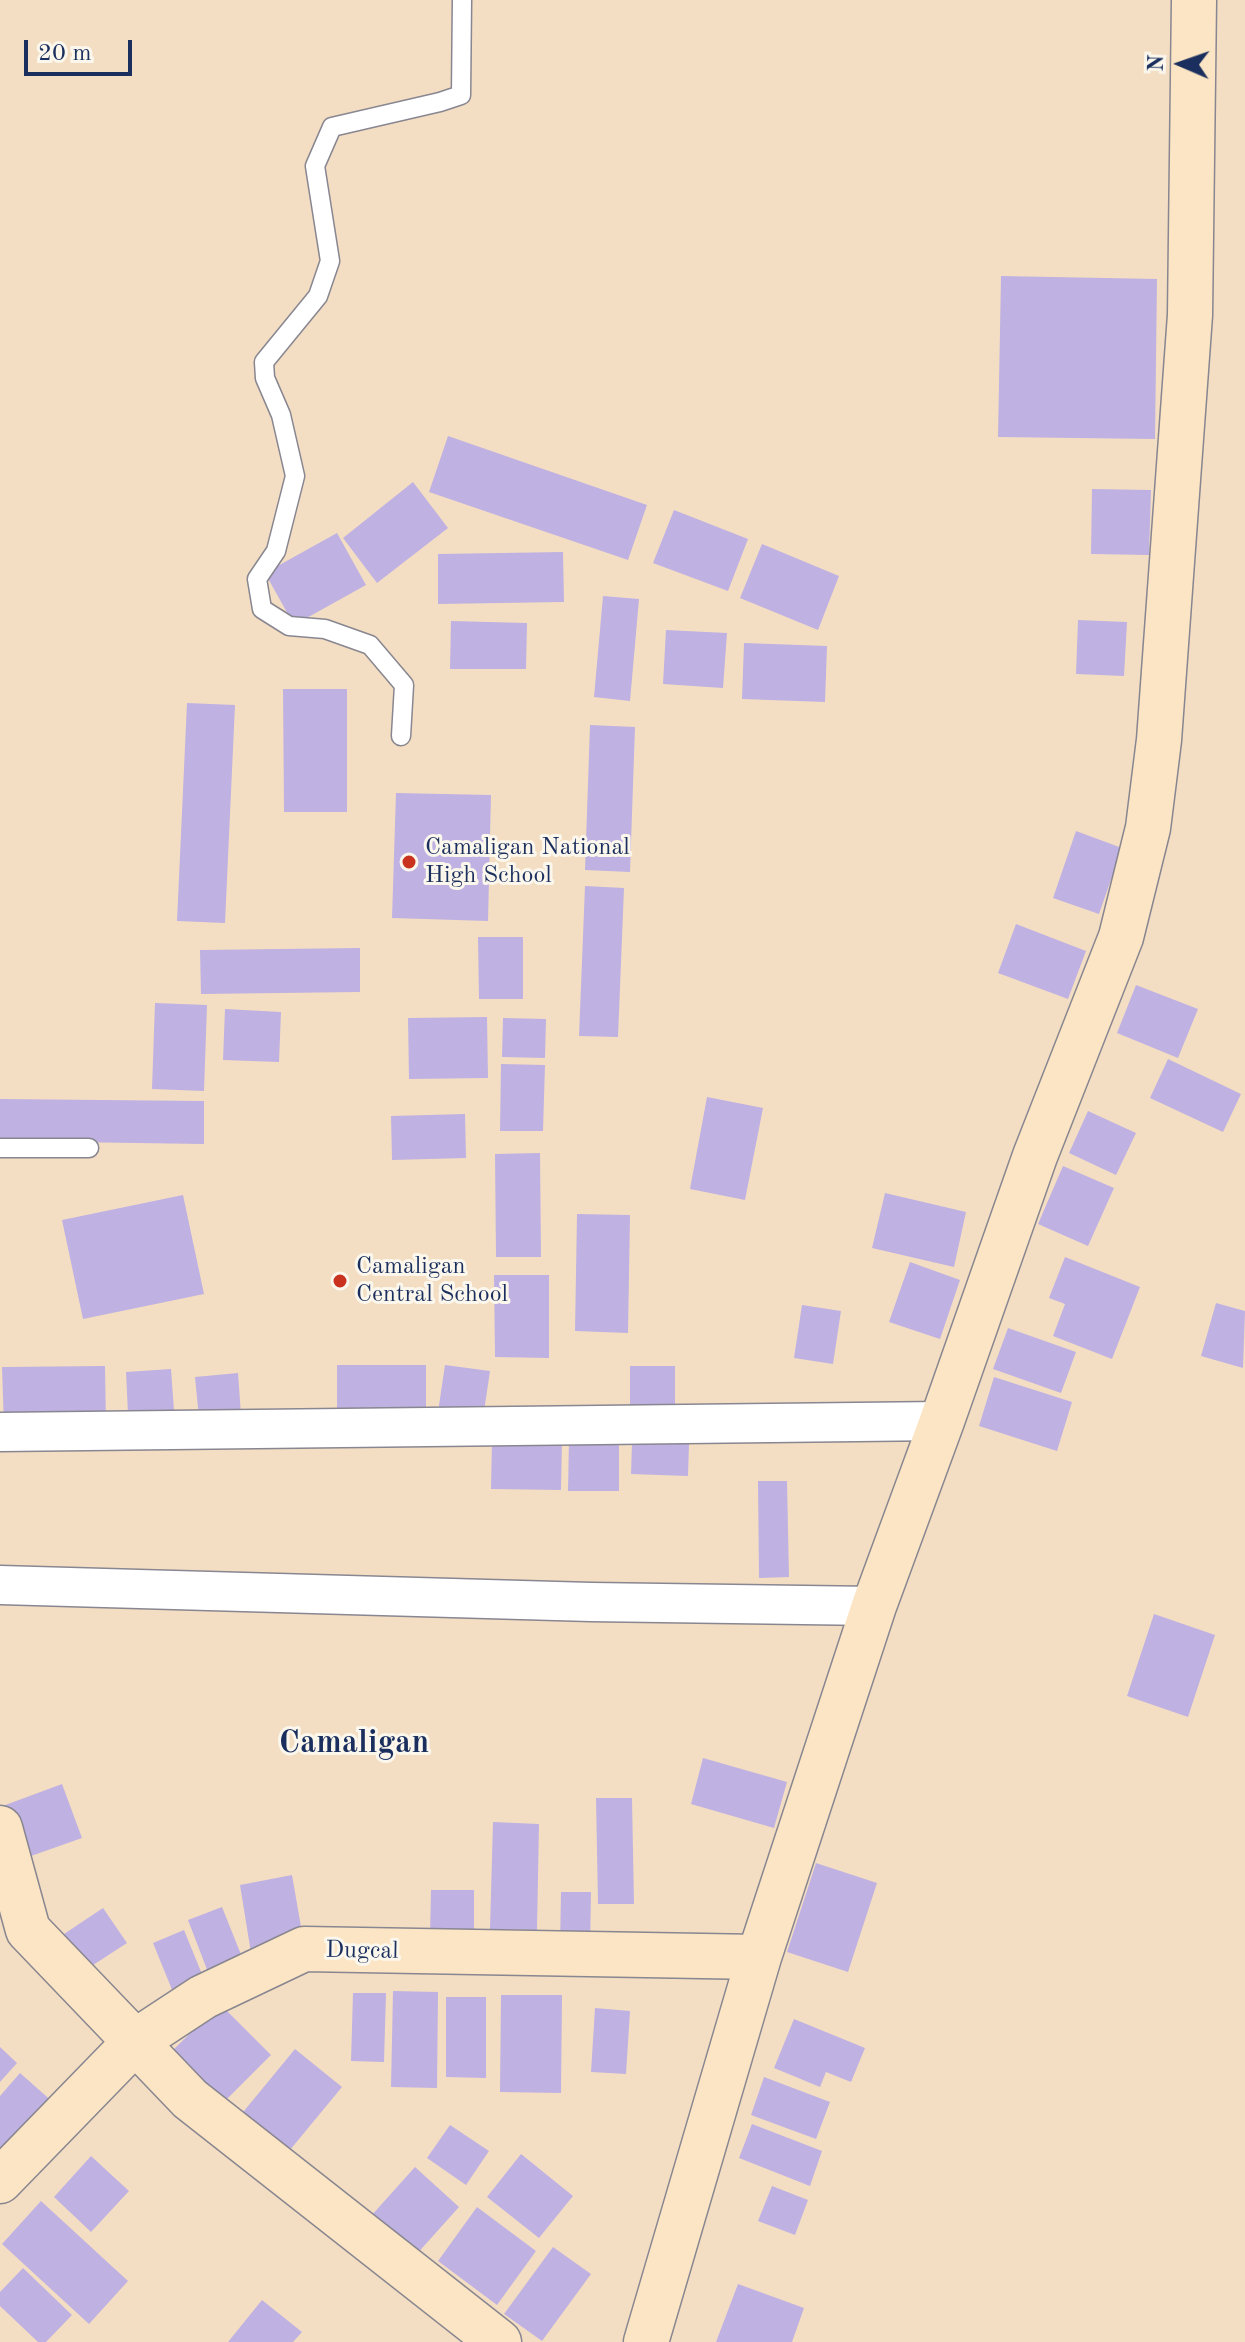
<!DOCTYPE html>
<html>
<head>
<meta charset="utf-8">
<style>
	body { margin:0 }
	#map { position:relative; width:1245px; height:2342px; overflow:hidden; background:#f4dec3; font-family:"Old Standard TT",serif }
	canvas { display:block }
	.north { position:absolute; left:1141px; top:24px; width:80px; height:80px; -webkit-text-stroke:6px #fbf7ec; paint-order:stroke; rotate:272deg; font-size:22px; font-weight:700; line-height:32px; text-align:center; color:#1b2f5e }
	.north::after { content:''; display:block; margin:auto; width:28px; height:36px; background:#1b2f5e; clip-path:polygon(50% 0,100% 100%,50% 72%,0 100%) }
	.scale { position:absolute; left:24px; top:40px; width:108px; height:36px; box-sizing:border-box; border:4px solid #1b2f5e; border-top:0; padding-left:10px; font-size:24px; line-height:28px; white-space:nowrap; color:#1b2f5e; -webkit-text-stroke:6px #fbf7ec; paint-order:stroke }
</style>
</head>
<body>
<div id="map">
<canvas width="1245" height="2342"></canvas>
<div class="north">N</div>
<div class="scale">20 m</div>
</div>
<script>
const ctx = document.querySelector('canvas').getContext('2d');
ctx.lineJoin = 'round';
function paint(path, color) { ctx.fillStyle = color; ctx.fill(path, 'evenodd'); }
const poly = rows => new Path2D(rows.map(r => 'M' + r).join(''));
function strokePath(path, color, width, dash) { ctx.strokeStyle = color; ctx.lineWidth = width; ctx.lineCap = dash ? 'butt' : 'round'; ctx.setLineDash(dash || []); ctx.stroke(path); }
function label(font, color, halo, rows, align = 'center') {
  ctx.font = font + ' "Old Standard TT",serif'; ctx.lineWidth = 6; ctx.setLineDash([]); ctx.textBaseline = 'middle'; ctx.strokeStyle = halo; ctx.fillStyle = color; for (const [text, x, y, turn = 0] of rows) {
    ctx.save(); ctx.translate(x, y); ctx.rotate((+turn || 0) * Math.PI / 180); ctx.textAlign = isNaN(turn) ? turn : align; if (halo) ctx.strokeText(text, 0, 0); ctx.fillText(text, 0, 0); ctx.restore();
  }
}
const building = poly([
	[1001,276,1157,279,1155,439,998,437],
	[448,436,647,505,628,560,429,492],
	[413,482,448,528,377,583,343,538],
	[1092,489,1151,490,1149,555,1091,554],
	[674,510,748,539,728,591,653,563],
	[337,533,366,585,294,625,265,573],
	[762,544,839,576,818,630,740,598],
	[563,552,564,602,438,604,438,554],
	[603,596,639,599,630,701,594,697],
	[1078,620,1127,622,1124,676,1076,674],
	[451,621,527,623,526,669,450,669],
	[666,630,727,633,723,688,663,684],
	[744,643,827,646,825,702,742,699],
	[283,689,347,689,347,812,284,812],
	[187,703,235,705,225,923,177,921],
	[590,725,635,727,630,872,585,870],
	[396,793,491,795,488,921,392,918],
	[1076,831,1122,848,1099,914,1053,898],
	[585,886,624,888,618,1037,579,1036],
	[1016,924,1086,951,1068,999,998,973],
	[478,937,523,937,523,999,479,999],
	[360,948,360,992,201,994,200,950],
	[1136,985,1198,1009,1178,1058,1117,1033],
	[155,1003,207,1005,204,1091,152,1089],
	[225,1009,281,1012,279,1062,223,1060],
	[487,1017,488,1078,409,1079,408,1018],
	[503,1018,546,1019,545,1058,502,1057],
	[1168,1059,1241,1094,1223,1132,1150,1098],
	[501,1064,545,1065,543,1131,500,1131],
	[707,1097,763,1108,745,1200,690,1189],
	[0,1099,204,1101,204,1144,0,1141],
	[1088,1111,1136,1133,1116,1175,1069,1153],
	[465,1114,466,1158,392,1160,391,1116],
	[540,1153,541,1257,496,1257,495,1154],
	[1063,1166,1114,1188,1088,1246,1038,1224],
	[885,1193,966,1212,954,1267,872,1248],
	[183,1195,204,1294,83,1319,62,1220],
	[577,1214,630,1215,628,1333,575,1331],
	[1065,1257,1140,1287,1112,1359,1053,1336,1065,1304,1049,1298],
	[910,1262,960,1280,940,1339,889,1322],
	[494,1275,549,1275,549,1358,495,1357],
	[1216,1303,1245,1311,1243,1368,1201,1356],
	[802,1305,841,1311,833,1364,794,1358],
	[1008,1328,1076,1352,1061,1393,993,1369],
	[337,1365,426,1365,426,1409,337,1409],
	[445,1365,490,1371,483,1418,438,1412],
	[105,1366,106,1425,4,1427,2,1367],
	[630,1366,675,1366,675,1406,630,1406],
	[171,1369,174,1411,128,1414,126,1372],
	[238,1373,241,1415,199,1418,195,1377],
	[994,1377,1072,1402,1057,1451,979,1426],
	[569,1438,619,1438,619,1491,568,1491],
	[492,1439,562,1440,561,1490,491,1489],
	[632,1443,689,1444,688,1476,631,1474],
	[758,1481,787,1481,789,1577,759,1578],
	[1154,1614,1215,1635,1188,1717,1127,1696],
	[703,1758,787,1782,774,1828,691,1804],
	[62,1784,82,1838,14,1862,0,1807],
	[596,1798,632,1798,634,1904,598,1904],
	[493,1822,539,1824,537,1930,490,1929],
	[816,1863,877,1883,848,1972,787,1952],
	[292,1875,304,1944,251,1953,240,1885],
	[431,1890,474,1890,474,1937,430,1937],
	[561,1892,591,1892,590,1948,560,1947],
	[222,1907,246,1967,211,1980,188,1920],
	[103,1908,127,1943,87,1969,64,1934],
	[184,1930,206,1984,175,1997,153,1943],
	[393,1991,438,1992,437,2088,391,2087],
	[353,1993,386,1993,384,2062,351,2061],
	[501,1995,562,1995,561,2093,500,2092],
	[446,1997,486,1997,486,2078,446,2077],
	[220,2004,271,2055,221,2105,169,2054],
	[595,2008,630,2011,626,2074,591,2072],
	[794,2019,865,2048,851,2082,826,2072,820,2087,774,2068],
	[0,2047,17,2063,0,2082],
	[295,2049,342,2087,285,2156,239,2117],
	[20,2073,55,2104,0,2166,0,2096],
	[764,2077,830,2102,816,2139,751,2115],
	[752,2124,822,2151,810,2186,739,2158],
	[450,2125,489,2151,466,2185,427,2158],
	[521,2154,573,2196,539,2238,487,2197],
	[91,2156,129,2191,91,2232,54,2197],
	[415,2167,459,2207,415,2256,371,2216],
	[772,2186,808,2200,795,2235,758,2221],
	[41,2201,128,2281,89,2324,2,2244],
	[477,2207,536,2251,497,2305,438,2261],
	[553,2247,591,2274,542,2341,504,2314],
	[23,2268,72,2315,46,2342,38,2342,0,2306,0,2292],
	[738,2284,804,2308,792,2342,716,2342],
	[262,2300,302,2332,293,2342,228,2342]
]);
const lane = poly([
	[401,736,404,685,370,645,325,629,289,626,262,609,257,579,276,551,295,476,281,415,265,378,264,362,318,296,330,261,315,166,332,127,440,102,461,95,462,0],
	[0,1148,89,1148]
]);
const street = poly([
	[0,1432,942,1421],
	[0,1585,591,1602,874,1606]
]);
const secondary = poly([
	[0,1828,28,1930,190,2099,499,2342],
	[0,2181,136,2041,203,1997,304,1949,759,1957],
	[646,2342,759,1957,874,1606,942,1421,1035,1156,1121,937,1148,828,1159,740,1190,315,1194,0]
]);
const markers = [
	[409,862,8,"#c8321e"],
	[340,1281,8,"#c8321e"]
];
const poiNames = [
	["Camaligan National",425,848],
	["High School",425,876],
	["Camaligan",356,1267],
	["Central School",356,1295]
];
const streetNames = [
	["Dugcal",362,1951,1]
];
const districtNames = [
	["Camaligan",354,1744]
];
paint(building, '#bfb1e2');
strokePath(lane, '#888690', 21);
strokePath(street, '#888690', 41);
strokePath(secondary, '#888690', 47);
strokePath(lane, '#fff', 18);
strokePath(street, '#fff', 38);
strokePath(secondary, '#fce5c4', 44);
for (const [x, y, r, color] of markers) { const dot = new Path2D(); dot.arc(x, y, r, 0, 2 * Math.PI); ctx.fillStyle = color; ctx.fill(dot); strokePath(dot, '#fbf7ec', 3); }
label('24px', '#1b2f5e', '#fbf7ec', poiNames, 'left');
label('24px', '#1b2f5e', '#fbf7ec', streetNames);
label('bold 32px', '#1b2f5e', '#fbf7ec', districtNames);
</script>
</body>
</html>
